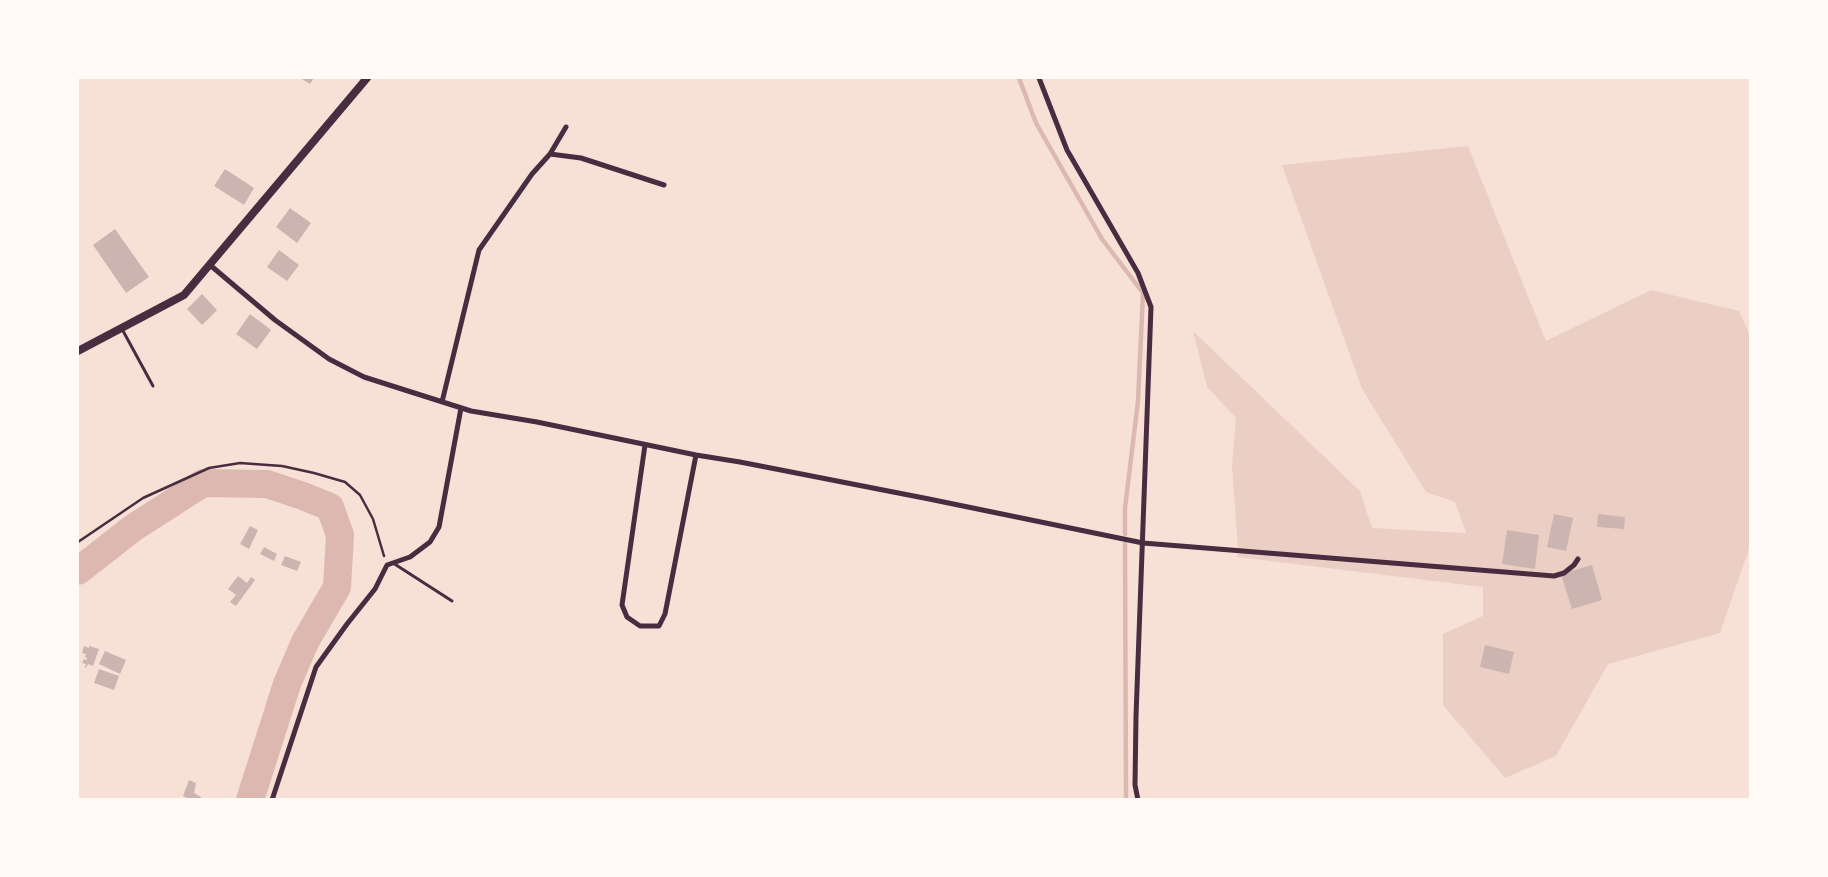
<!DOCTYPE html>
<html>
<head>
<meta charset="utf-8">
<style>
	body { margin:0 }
	#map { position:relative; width:1828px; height:877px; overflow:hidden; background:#f7e1d7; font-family:Figtree,sans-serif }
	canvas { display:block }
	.frame { position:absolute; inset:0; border:79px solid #fffaf5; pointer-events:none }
</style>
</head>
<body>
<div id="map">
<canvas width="1828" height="877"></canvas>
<div class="frame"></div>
</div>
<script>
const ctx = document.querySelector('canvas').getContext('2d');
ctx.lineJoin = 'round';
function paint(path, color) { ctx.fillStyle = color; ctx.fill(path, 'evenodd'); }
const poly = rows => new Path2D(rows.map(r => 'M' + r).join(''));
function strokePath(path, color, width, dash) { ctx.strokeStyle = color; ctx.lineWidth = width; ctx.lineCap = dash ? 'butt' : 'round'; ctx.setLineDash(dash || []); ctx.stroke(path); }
const green = poly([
	[1468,146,1546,341,1651,290,1739,311,1750,335,1750,546,1720,633,1608,664,1556,756,1505,778,1443,705,1443,634,1483,616,1483,587,1237,557,1238,549,1232,467,1236,418,1207,387,1193,331,1360,491,1372,528,1466,533,1455,502,1426,492,1362,389,1282,165]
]);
const stream = poly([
	[1019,78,1036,123,1102,239,1143,293,1138,401,1125,508,1125,534],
	[1125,544,1126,800]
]);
const river = poly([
	[78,571,133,528,203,483,267,484,303,496,330,507,340,535,337,587,305,642,287,684,250,800]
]);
const building = poly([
	[300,78,314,78,310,84],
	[225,169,254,188,244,205,214,186],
	[290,208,311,223,297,243,276,227],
	[115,229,149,277,126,293,93,245],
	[279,250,299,265,287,281,267,267],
	[202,294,217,310,202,325,187,309],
	[250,314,271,330,257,349,236,334],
	[1554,514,1573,518,1566,551,1547,547],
	[1598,514,1625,517,1624,529,1597,527],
	[250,526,258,530,249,549,240,544],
	[1507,530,1539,535,1535,569,1502,564],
	[264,547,277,554,274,561,260,554],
	[285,556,301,562,297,571,281,565],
	[1592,565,1602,600,1572,609,1561,574],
	[238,576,247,583,251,577,255,580,236,606,230,602,236,595,228,589],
	[1485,645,1514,652,1509,674,1480,667],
	[84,646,89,648,89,646,99,649,93,666,88,664,86,668,85,667,86,664,82,663,84,659,87,660,87,658,85,657,86,654,82,653],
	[105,651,126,660,120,674,99,664],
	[99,669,119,676,114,690,94,683],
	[189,780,196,783,194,793,201,797,200,800,191,800,183,796]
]);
const path = poly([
	[78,542,143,498,209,468,240,463,282,466,314,473,345,482,360,495,373,519,384,556]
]);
const service = poly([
	[122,329,153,386],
	[393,563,452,601]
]);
const minor = poly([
	[1039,78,1067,150,1138,273,1151,307,1136,716,1135,785,1138,800],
	[550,154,566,127],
	[210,265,275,320,329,359,364,377,471,411,537,422,696,455,740,462,929,499,1143,543,1554,576,1564,573,1574,565,1578,559],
	[442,402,479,250,532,174,550,154,581,158,664,185],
	[645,445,622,605,627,617,640,626,659,626,665,614,696,455],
	[272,800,316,667,347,624,375,589,387,565,410,557,430,542,439,527,461,408]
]);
const tertiary = poly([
	[78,351,184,295,367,78]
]);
paint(green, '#ebcfc5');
strokePath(stream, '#dcb8b0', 4.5);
strokePath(river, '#dcb8b0', 28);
paint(building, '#ccb4b1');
strokePath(path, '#4a2c40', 2.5);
strokePath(service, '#4a2c40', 3);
strokePath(minor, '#4a2c40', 5);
strokePath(tertiary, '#4a2c40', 8);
</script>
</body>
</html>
